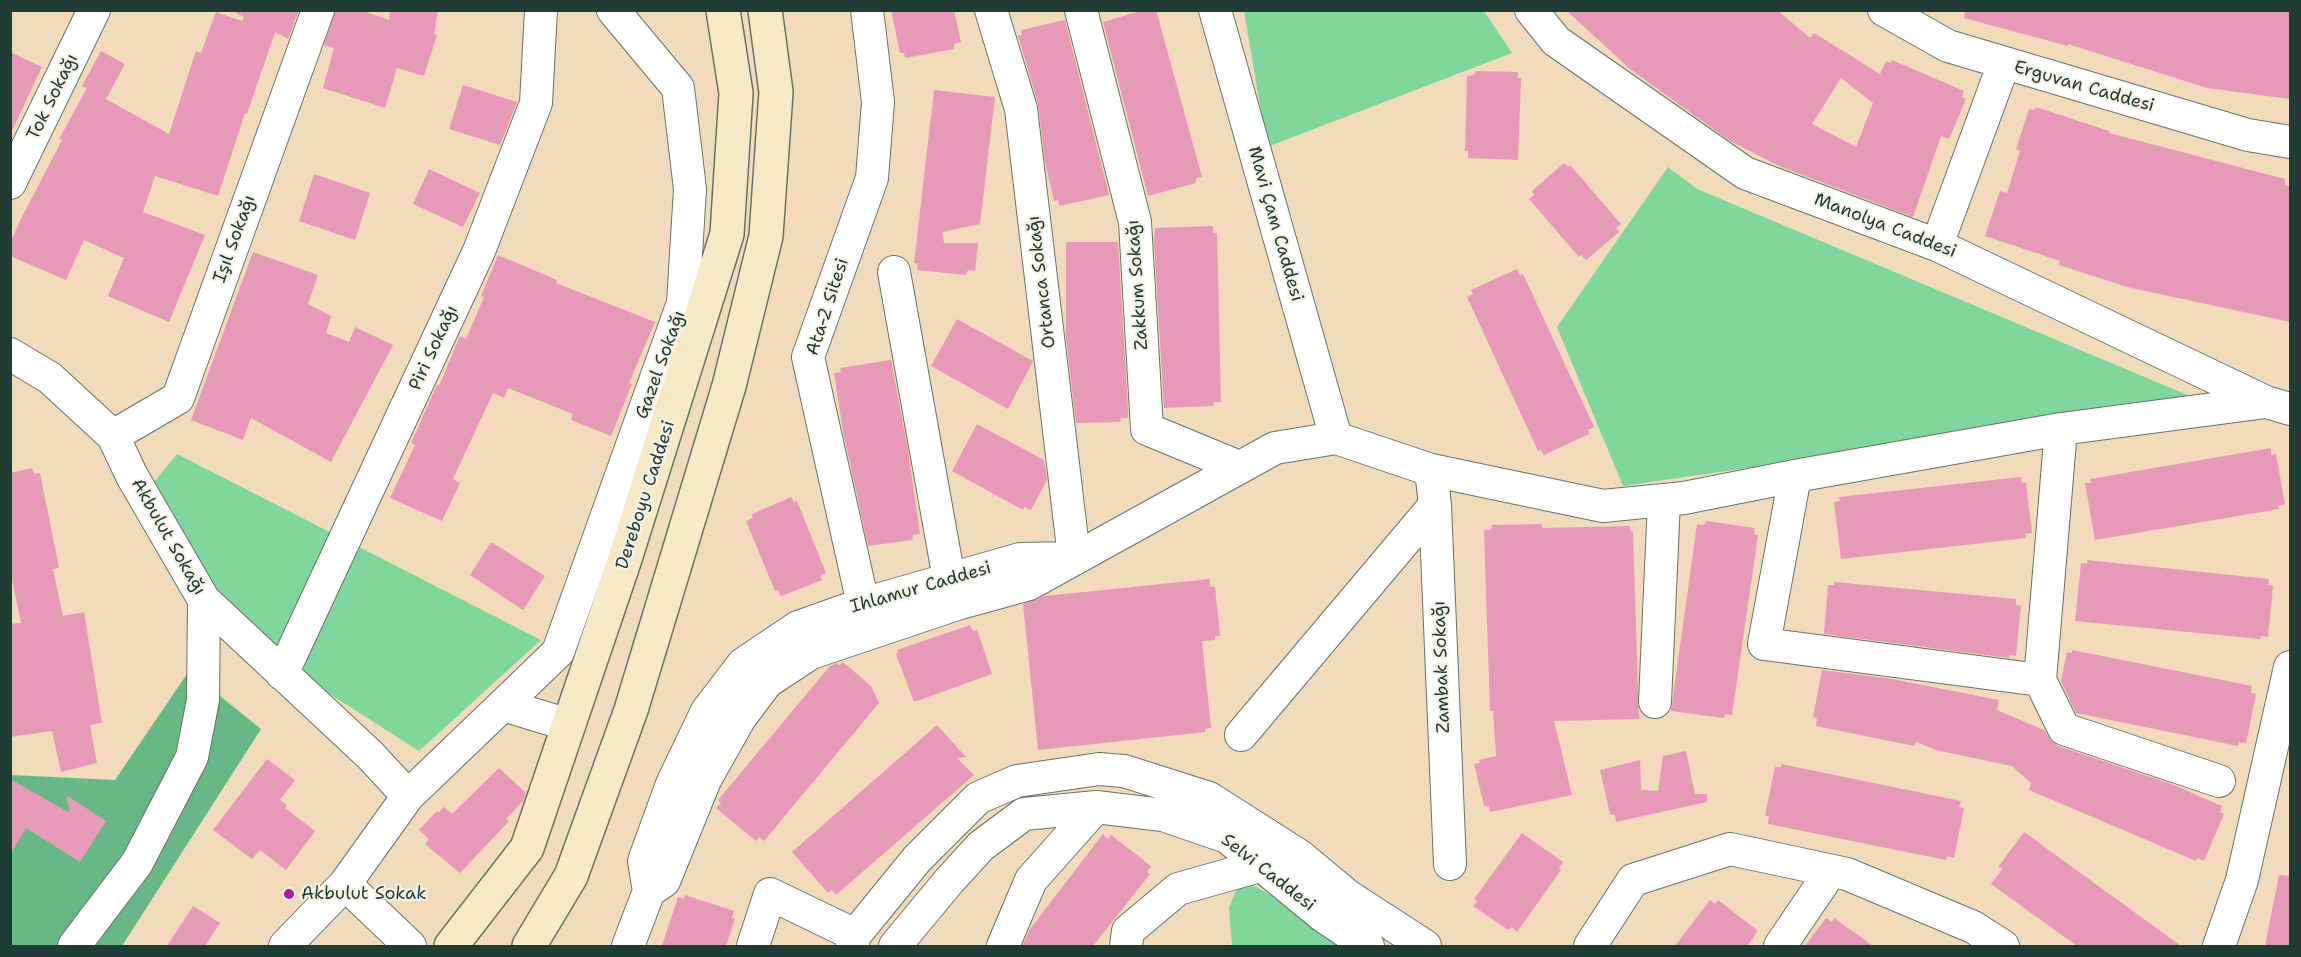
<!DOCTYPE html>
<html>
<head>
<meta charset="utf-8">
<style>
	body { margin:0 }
	#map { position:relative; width:2301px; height:957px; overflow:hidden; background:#f1dbbb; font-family:"Shantell Sans",sans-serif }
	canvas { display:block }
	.frame { position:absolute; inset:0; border:12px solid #1f3d34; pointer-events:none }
</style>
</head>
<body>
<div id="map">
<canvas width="2301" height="957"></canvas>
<div class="frame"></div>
</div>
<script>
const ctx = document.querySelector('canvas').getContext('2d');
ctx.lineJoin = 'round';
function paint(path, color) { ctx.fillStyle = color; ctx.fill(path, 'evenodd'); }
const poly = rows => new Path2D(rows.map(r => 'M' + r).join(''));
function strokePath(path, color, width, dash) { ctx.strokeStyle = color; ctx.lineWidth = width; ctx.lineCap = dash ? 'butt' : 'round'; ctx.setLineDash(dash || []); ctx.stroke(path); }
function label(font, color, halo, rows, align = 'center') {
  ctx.font = font + ' "Shantell Sans",sans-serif'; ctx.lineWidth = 4.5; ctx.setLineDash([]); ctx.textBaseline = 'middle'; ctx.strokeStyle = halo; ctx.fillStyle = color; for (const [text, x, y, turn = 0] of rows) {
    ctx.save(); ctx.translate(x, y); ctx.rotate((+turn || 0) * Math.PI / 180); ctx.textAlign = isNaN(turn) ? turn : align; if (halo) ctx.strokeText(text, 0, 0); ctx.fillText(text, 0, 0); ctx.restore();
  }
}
const green = poly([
	[1244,11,1484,11,1512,53,1267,147],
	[1668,167,1697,189,2204,402,1623,486,1557,327],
	[177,454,541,640,419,751,248,642,147,491],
	[1241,878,1358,946,1232,946,1229,908]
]);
const forest = poly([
	[189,671,261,729,122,946,11,946,11,775,115,780]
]);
const building = poly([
	[230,10,299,10,288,39,275,32,247,114,245,113,218,196,155,176,143,212,205,235,169,322,108,296,124,258,84,240,66,280,10,256,10,243,21,219,62,140,59,139,87,88,82,86,101,51,125,64,106,99,169,134,196,51,201,53,216,12,242,21,244,17],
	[335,10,360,10,389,20,390,10,438,10,434,34,437,35,424,76,397,68,385,108,323,88,334,48,324,45],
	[891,10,954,10,961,42,954,44,954,49,905,58,904,53,900,53],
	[1144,10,1156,10,1202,177,1196,178,1196,183,1148,196,1103,22],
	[1566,10,1777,10,1810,38,1814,33,1880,74,1886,61,1891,63,1892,60,1964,91,1962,97,1966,99,1949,139,1941,136,1913,217,1779,166,1730,141,1630,69],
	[1841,78,1873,103,1856,147,1812,124],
	[1965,10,2290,10,2290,99,2207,88,2068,44,2068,46,1964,18],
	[1065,20,1109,195,1059,206,1058,200,1054,201,1045,162,1038,104,1018,35,1022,35,1021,30],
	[10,52,42,67,10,135],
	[1476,71,1518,72,1518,78,1521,78,1518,160,1468,158,1468,151,1465,151,1467,76,1474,75],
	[463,85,517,102,500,145,449,129],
	[934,90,995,97,980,224,942,232,944,243,978,243,975,271,968,270,966,275,917,270,918,264,914,263],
	[2036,107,2109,131,2109,133,2285,179,2285,185,2290,186,2290,322,2127,287,2059,265,2060,261,1985,236,2000,191,2007,193,2020,151,2016,149,2029,109,2034,110],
	[1564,163,1568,167,1570,165,1621,224,1616,228,1619,232,1586,260,1581,255,1579,257,1529,199,1534,195,1532,191],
	[429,169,480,193,463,227,413,204],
	[314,174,370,193,355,240,299,221],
	[1213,226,1213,233,1217,233,1221,402,1214,402,1213,406,1164,408,1154,242,1155,228],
	[1066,242,1118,242,1128,409,1128,418,1121,418,1120,422,1076,423,1066,338],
	[253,252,318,275,308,304,331,316,326,333,349,342,355,327,393,345,331,462,251,418,243,440,191,420],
	[498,255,557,280,556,283,655,322,629,383,632,384,611,436,571,420,573,414,508,388,504,398,493,393,453,479,460,483,442,521,390,498,415,445,411,443,437,385,439,386,460,336,466,339,484,297,481,296],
	[1517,269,1520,275,1523,274,1594,427,1588,430,1589,434,1544,455,1541,450,1538,451,1467,297,1473,294,1471,290],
	[957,319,1033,361,1008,409,931,366],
	[891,360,908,450,920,534,913,535,912,540,868,546,843,431,834,373,841,372,840,368],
	[977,424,1044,460,1047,480,1031,510,1024,507,1023,510,952,471],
	[2271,448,2271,455,2276,454,2285,504,2278,506,2279,509,2095,540,2085,483,2091,483,2090,479],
	[32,468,34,474,40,473,59,568,53,569,63,616,84,612,102,723,90,725,97,763,61,772,52,731,10,737,10,624,21,623,10,570,10,473],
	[2021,477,2022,483,2026,483,2032,533,2025,534,2026,538,1841,559,1834,502,1840,501,1839,497],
	[791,497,794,502,797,501,826,573,820,576,822,580,781,596,778,590,775,591,746,521,753,518,752,514],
	[1706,521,1755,528,1754,534,1758,535,1732,715,1725,714,1724,718,1671,711,1697,524,1704,525],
	[1542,524,1542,528,1630,526,1630,531,1633,532,1639,719,1554,721,1572,795,1490,812,1489,806,1484,806,1474,764,1480,763,1479,760,1496,756,1493,711,1490,711,1484,530,1491,530,1492,525],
	[491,542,545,576,523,610,470,575],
	[2087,560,2269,579,2268,585,2273,586,2268,637,2261,636,2260,639,2075,621,2081,563,2087,564],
	[1210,579,1210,586,1215,587,1220,636,1215,636,1215,640,1202,641,1211,728,1205,729,1205,732,1038,750,1023,604,1045,596],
	[1834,582,2016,599,2016,605,2021,606,2016,656,2009,655,2009,658,1824,634,1828,585,1834,585],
	[970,625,973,631,977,630,992,674,914,702,896,654,898,653,897,650],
	[2072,650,2252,686,2251,693,2256,694,2246,743,2239,742,2238,746,2076,713,2061,681,2067,652,2072,653],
	[843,662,871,686,879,703,764,841,759,837,756,841,716,808,721,803,718,800,830,666,837,663,839,665],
	[1822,670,1892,679,1999,700,1997,710,2044,730,2052,742,2058,746,2169,783,2222,806,2220,812,2224,814,2204,861,2197,858,2196,861,2029,790,2031,783,2012,766,1936,750,1916,742,1914,746,1816,726,1817,719,1813,717],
	[937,725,966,757,957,758,974,775,836,895,832,890,828,893,792,852],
	[1686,751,1695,794,1707,794,1707,802,1616,822,1615,815,1610,814,1600,770,1640,760,1641,790,1658,791,1663,756],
	[267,759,295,780,280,800,287,805,285,808,315,831,286,870,260,850,252,859,213,830],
	[1781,764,1961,801,1959,807,1964,808,1954,858,1947,856,1946,860,1768,824,1769,817,1765,815,1775,767,1781,767],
	[499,768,526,793,523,801,506,819,509,821,460,873,425,844,429,839,419,830,437,811,439,812,444,807,452,814],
	[10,779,70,813,66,795,106,821,80,862,26,828,10,855],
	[2024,832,2181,946,2077,946,1991,884,2003,868,1998,867],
	[1522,833,1563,862,1559,868,1561,870,1517,932,1512,927,1508,930,1473,906,1477,901,1474,899],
	[1103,834,1108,839,1111,835,1151,866,1147,872,1150,874,1093,946,1022,946,1030,929],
	[2279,875,2290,876,2290,946,2265,946],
	[685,895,734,911,732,918,735,919,726,946,662,946,678,897,684,899],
	[1710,900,1715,904,1718,900,1758,931,1747,946,1675,946],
	[193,906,220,923,205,946,167,946],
	[1826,918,1832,922,1834,918,1873,946,1805,946]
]);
const street = poly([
	[991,10,1021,109,1074,557],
	[1081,10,1135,222,1147,429,1239,467],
	[1215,10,1336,438],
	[1531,10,1556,41,1745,173,1937,245,2266,402],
	[1884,10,1948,46,2248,135,2290,142],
	[10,183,94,10],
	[1937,245,2004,63],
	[894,272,949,579],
	[10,354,50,378,113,436,132,476,204,600,371,756,408,796],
	[113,436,178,398,318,10],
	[1431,470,1435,505,1450,864],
	[1795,476,1764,644,2040,680,2061,429],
	[863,604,808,357,872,178,878,102,867,10],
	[282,674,479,251,536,103,541,10],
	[2040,680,2064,729,2219,781],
	[1655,702,1664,501],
	[503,705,558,652,683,303,690,189,678,88,613,10],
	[1241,735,1435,505],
	[345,884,410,946],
	[649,891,644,861,672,784,707,711,743,664,798,627,863,604,1020,559,1071,558],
	[74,946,137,863,192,757,203,700,204,600],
	[285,946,345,884,408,796,503,705,569,725],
	[628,946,649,891,664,881,705,780,740,718,767,682,811,653,960,603,1029,584,1275,448,1336,438,1431,470,1603,506,1684,498,1795,476,2061,429,2266,402,2290,409],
	[753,946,770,894,855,935],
	[852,946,855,935,917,859,978,798,1017,781,1099,769,1124,771,1209,798,1300,856,1348,896,1425,946],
	[895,946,949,881,981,846,1024,814,1096,807,1163,815,1227,837,1323,916,1368,946],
	[1003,946,1031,880,1096,807],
	[1126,946,1128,931,1178,889,1263,865],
	[1590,946,1633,880,1730,849,1847,874,1973,927,2003,946],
	[1780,946,1831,871],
	[2219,946,2242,880,2290,667]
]);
const secondary = poly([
	[451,946,527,848,624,562,727,234,736,93,723,10],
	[529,946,571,876,631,710,729,386,766,236,776,92,765,10]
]);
const markers = [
	[289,894,6,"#b5179e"]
];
const streetNames = [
	["Erguvan Caddesi",2084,87,16],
	["Tok Sokağı",53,97,-64],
	["Mavi Çam Caddesi",1275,224,74],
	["Manolya Caddesi",1885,226,21],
	["Işıl Sokağı",235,239,-70],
	["Ortanca Sokağı",1042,282,-97],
	["Zakkum Sokağı",1138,285,-94],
	["Ata-2 Sitesi",828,307,-72],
	["Piri Sokağı",434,348,-65],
	["Gazel Sokağı",661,365,-70],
	["Dereboyu Caddesi",646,495,-72],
	["Akbulut Sokağı",168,537,60],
	["Ihlamur Caddesi",921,588,-16],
	["Zambak Sokağı",1442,667,-92],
	["Selvi Caddesi",1268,873,38]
];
const poiNames = [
	["Akbulut Sokak",301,894]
];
paint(green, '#7fd79c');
paint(forest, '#67b884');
paint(building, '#e79ab7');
strokePath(street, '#687463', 34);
strokePath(secondary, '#687463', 36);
strokePath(street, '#fff', 32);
strokePath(secondary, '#f7e9c3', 33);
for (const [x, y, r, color] of markers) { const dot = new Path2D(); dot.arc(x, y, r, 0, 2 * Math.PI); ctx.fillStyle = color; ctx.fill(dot); strokePath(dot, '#f7f3e8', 2); }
label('18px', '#1f3d34', '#f7f3e8', streetNames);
label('18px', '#1f3d34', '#f7f3e8', poiNames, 'left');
</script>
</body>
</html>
